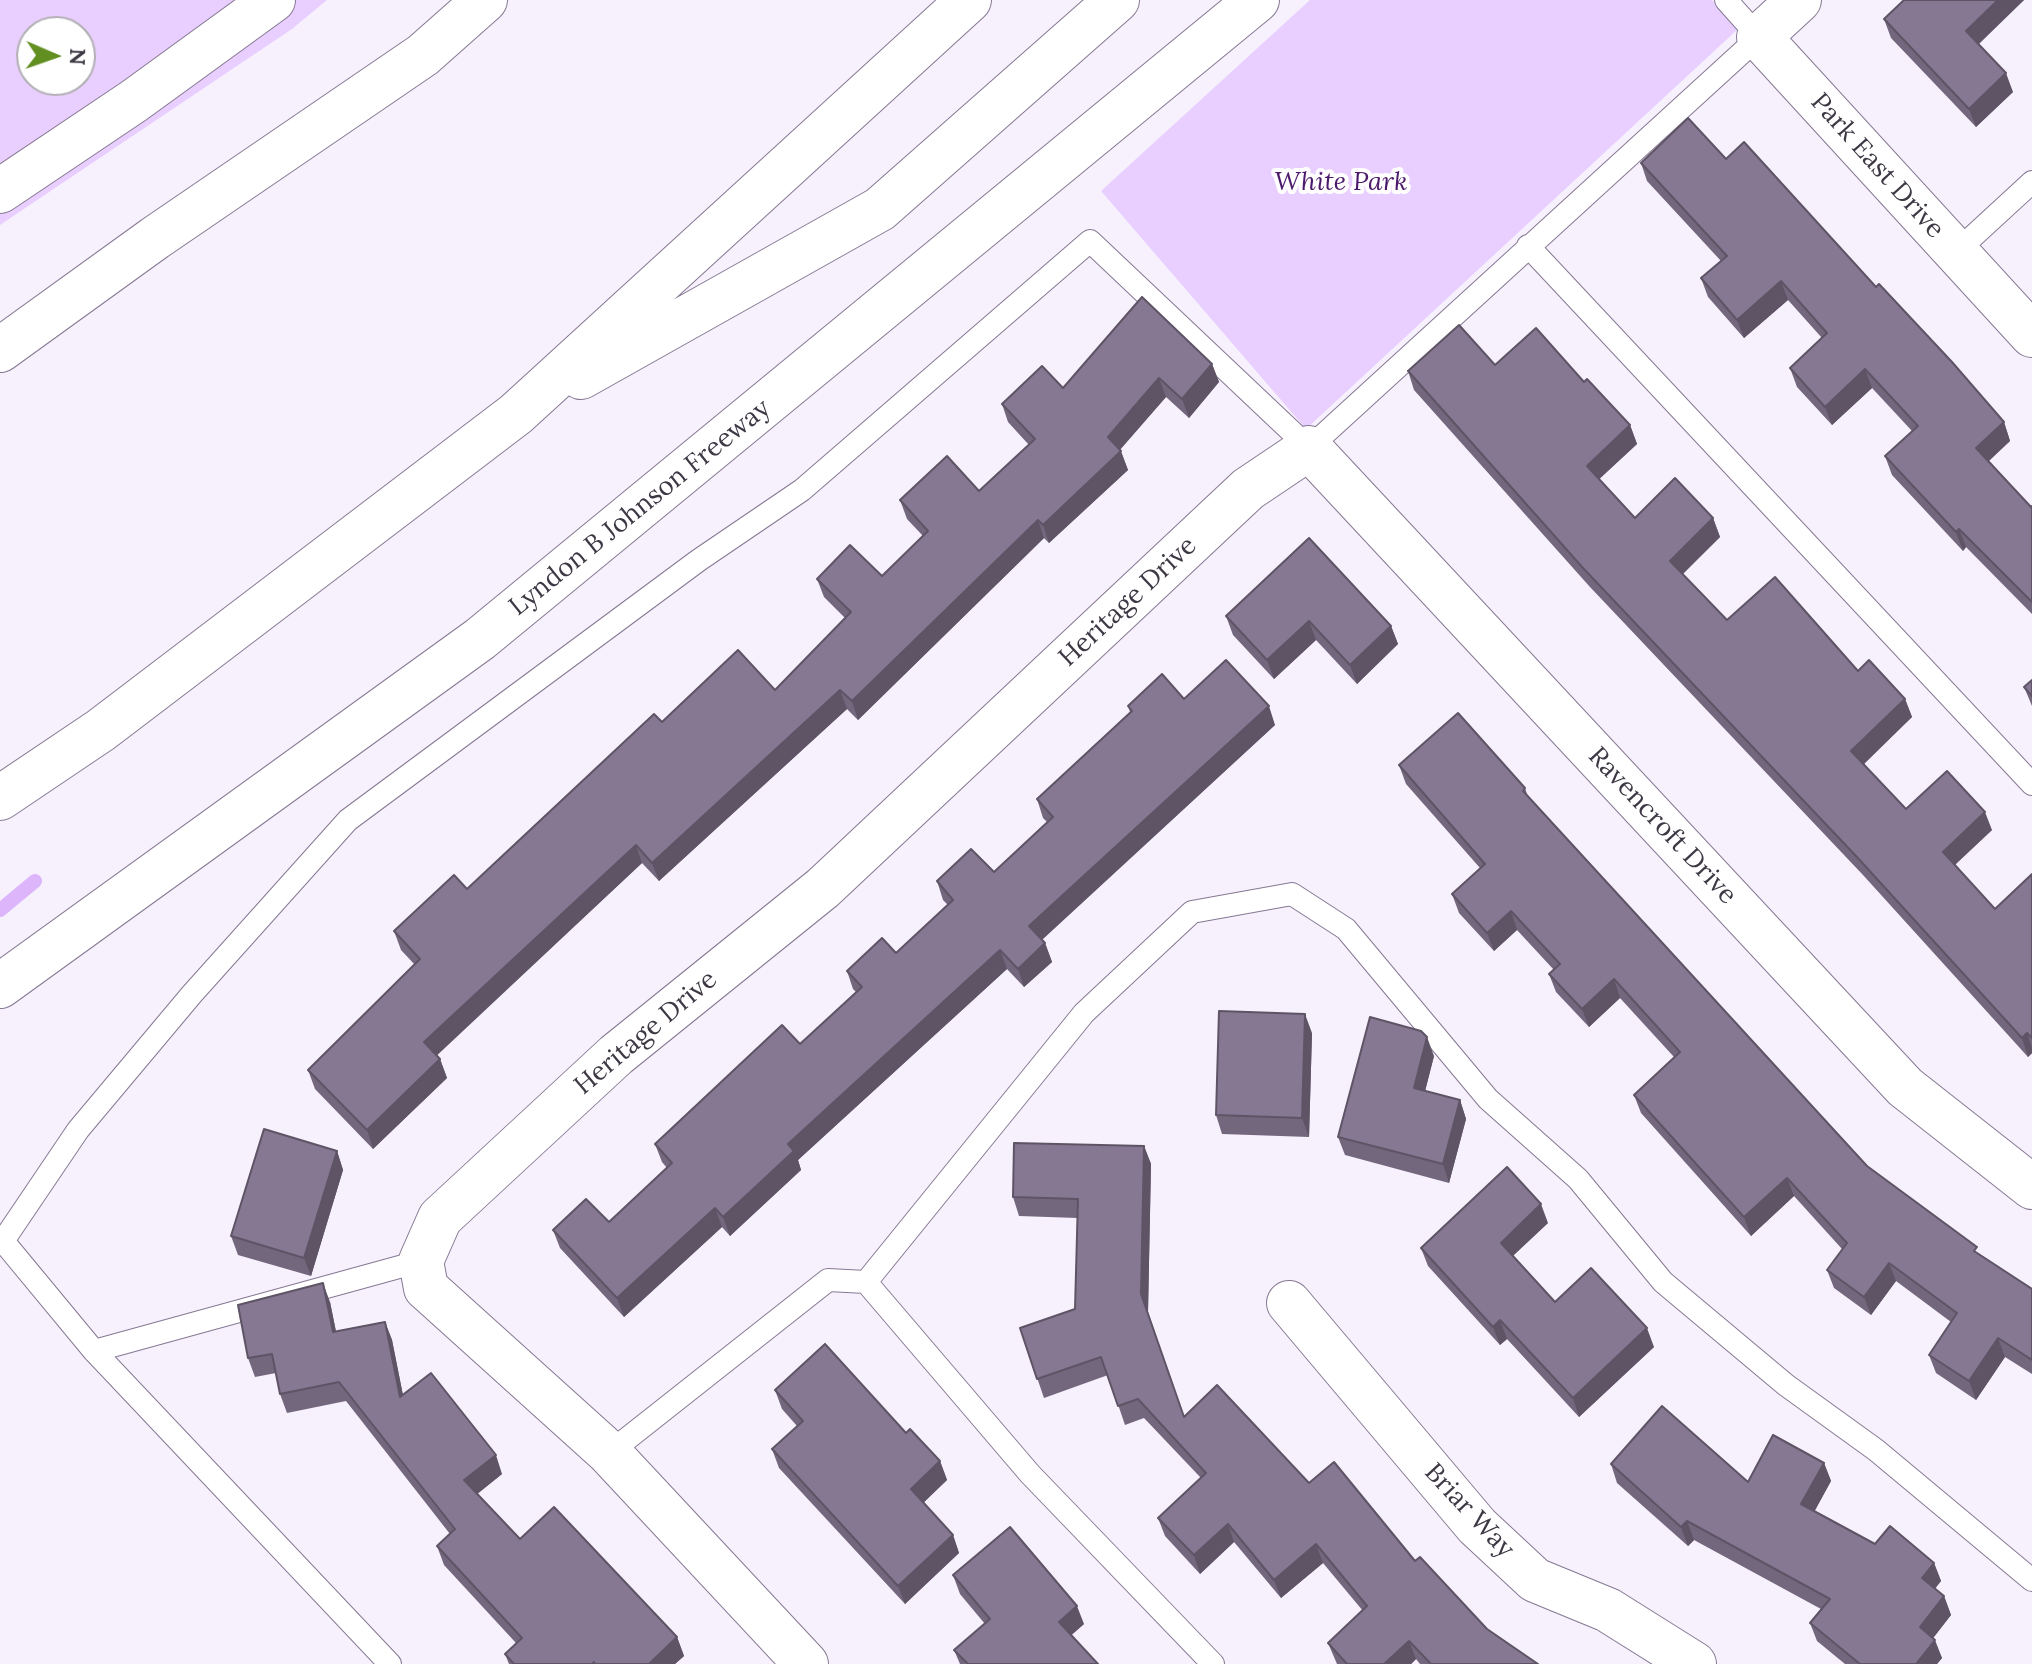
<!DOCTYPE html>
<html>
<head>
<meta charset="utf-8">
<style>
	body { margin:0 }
	#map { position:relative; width:2032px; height:1664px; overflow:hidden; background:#f7f1fd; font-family:Lora,serif }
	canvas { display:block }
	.north { position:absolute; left:16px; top:16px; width:80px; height:80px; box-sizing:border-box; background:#fff; border:2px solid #b2afb4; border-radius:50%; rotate:92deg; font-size:22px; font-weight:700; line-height:32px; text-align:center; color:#3e3844 }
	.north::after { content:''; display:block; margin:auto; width:28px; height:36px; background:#628f21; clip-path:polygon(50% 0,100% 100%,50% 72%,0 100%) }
</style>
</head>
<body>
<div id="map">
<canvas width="2032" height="1664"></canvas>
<div class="north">N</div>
</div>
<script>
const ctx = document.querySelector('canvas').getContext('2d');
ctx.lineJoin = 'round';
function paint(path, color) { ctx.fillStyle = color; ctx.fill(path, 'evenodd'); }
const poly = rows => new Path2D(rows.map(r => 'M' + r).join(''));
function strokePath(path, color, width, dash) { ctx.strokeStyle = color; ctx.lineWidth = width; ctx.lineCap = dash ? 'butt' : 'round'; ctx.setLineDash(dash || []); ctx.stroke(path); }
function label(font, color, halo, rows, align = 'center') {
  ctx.font = font + ' Lora,serif'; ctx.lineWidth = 8; ctx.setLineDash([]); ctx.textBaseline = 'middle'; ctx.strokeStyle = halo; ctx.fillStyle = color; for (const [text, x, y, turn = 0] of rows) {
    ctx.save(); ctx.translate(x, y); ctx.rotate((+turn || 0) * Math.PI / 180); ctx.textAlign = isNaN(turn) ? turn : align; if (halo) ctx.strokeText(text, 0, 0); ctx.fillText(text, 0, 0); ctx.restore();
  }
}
const green = poly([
	[0,0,327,0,292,29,0,225],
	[32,32,80,32,80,80,32,80],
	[1310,0,1712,0,1738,29,1306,429,1101,191]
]);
const stream = poly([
	[0,910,35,881]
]);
const lane = poly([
	[1528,246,2032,784],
	[1956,252,2032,182],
	[866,1282,1084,1013,1192,912,1292,894,1346,929,1488,1099,1578,1179,1663,1282,1786,1385,1876,1450,2032,1580],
	[94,1351,421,1261],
	[609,1453,828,1280,866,1282,1030,1474,1213,1664],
	[390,1664,94,1351,3,1241,78,1130,192,994,348,820,699,560,802,490,1090,241,1309,448,1759,37,1726,0]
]);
const street = poly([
	[1799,0,1759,37,2032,335],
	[1289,1303,1477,1526,1535,1580,1608,1610,1694,1664],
	[806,1664,609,1453,426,1288,421,1261,440,1218,616,1055,823,888,1248,489,1309,448,1905,1087,2032,1187]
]);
const secondary = poly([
	[0,191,134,101,273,0],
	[0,986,480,639,1257,0]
]);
const highway = poly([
	[0,350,155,238,423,55,485,0],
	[581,377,880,209,1117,0],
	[0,798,101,730,516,414,969,0]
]);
const wall = poly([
	[1904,0,2024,0,1979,44,2013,92,1976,127,1891,38,1884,19],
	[1726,159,1876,287,2004,422,2010,441,1989,461,2031,507,2032,506,2032,614,1966,547,1963,551,1892,475,1885,456,1912,431,1872,388,1832,425,1797,387,1790,368,1822,338,1788,300,1744,338,1708,297,1701,278,1721,261,1647,181,1641,163],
	[1212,364,1219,382,1189,418,1166,397,1120,450,1128,470,1049,543,1044,538,858,720,847,709,659,881,642,863,436,1055,440,1059,447,1078,373,1149,315,1089,308,1070,415,965,401,950,394,931,467,889,662,722,775,690,845,618,824,597,817,579,882,576,923,536,907,519,900,500,979,491,1029,445,1008,422,1002,404,1063,388],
	[1495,365,1584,382,1630,425,1637,444,1599,479,1635,518,1713,518,1720,537,1682,574,1727,620,1858,671,1905,699,1912,717,1863,764,1906,809,1992,830,1955,865,1995,909,2032,874,2032,1053,2028,1057,1863,875,1590,587,1414,390,1408,371],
	[1226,616,1391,626,1398,644,1357,684,1316,640,1274,679,1233,635],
	[2032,680,2032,706,2024,687],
	[1184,699,1275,725,1042,940,1045,943,1052,962,1024,987,1007,969,798,1160,801,1170,730,1236,722,1227,624,1317,560,1248,553,1230,609,1222,667,1168,662,1162,655,1144,800,1044,856,992,853,989,847,971,896,953,948,905,943,900,937,881,994,872,1047,822,1043,818,1037,799,1130,712,1128,706],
	[1399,765,1525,788,1528,797,1867,1166,1980,1255,2032,1289,2032,1374,2005,1357,1976,1400,1936,1373,1929,1355,1951,1322,1896,1281,1871,1315,1834,1288,1827,1270,1842,1249,1794,1196,1751,1236,1641,1113,1634,1095,1674,1057,1620,998,1589,1027,1556,992,1549,974,1554,970,1517,930,1494,951,1459,913,1452,894,1480,868,1406,784],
	[1312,1033,1309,1137,1222,1134,1216,1115],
	[1434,1056,1425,1091,1460,1100,1466,1119,1449,1183,1345,1155,1338,1137],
	[1144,1146,1151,1164,1148,1312,1184,1417,1309,1483,1415,1561,1487,1629,1538,1664,1420,1664,1416,1659,1411,1664,1337,1664,1328,1643,1363,1611,1323,1563,1281,1598,1234,1542,1200,1574,1165,1536,1158,1518,1201,1478,1144,1418,1125,1425,1108,1375,1044,1398,1020,1328,1075,1309,1077,1218,1019,1216,1013,1197],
	[337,1151,343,1170,311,1276,238,1255,231,1236],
	[1548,1223,1513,1256,1555,1302,1654,1347,1579,1417,1507,1339,1500,1345,1428,1266,1421,1248],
	[330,1302,336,1332,385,1322,392,1340,403,1395,502,1474,477,1494,520,1539,677,1637,684,1656,675,1664,509,1664,505,1654,516,1643,444,1565,437,1546,450,1534,346,1401,287,1413,280,1394,276,1373,255,1377,248,1358],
	[775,1390,906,1433,940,1461,947,1480,923,1503,953,1535,959,1553,905,1604,779,1468,772,1449,797,1426,782,1409],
	[1824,1463,1831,1481,1814,1512,1875,1544,1934,1563,1941,1581,1935,1589,1944,1596,1951,1615,1933,1638,1942,1658,1937,1664,1845,1664,1817,1641,1810,1623,1821,1609,1694,1540,1688,1546,1617,1483,1611,1464,1748,1482],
	[953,1575,1084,1624,1071,1635,1098,1664,960,1664,954,1650,985,1624,960,1594]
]);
const shadedWall = poly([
	[1998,0,2024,0,1973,49,1966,31],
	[2006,73,2013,92,1976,127,1969,109],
	[1781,281,1788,300,1744,338,1737,320],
	[1212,364,1219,382,1189,418,1182,399],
	[1865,369,1872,388,1832,425,1825,407],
	[1159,378,1166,397,1115,455,1108,437],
	[2004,422,2010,441,1983,466,1976,448],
	[1630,425,1637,444,1594,484,1587,466],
	[1121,451,1128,470,1049,543,1043,525],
	[1713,518,1720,537,1677,580,1670,561],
	[1038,520,1044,538,858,720,852,701],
	[1959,529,1966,547,1963,551,1956,532],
	[1309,621,1316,640,1274,679,1267,660],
	[1391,626,1398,644,1357,684,1350,665],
	[840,690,847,709,659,881,652,863],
	[1905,699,1912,717,1858,770,1851,751],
	[1269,706,1275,725,1036,945,1029,926],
	[1985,812,1992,830,1949,870,1943,852],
	[636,845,642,863,431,1061,424,1042],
	[1511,911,1517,930,1494,951,1487,933],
	[1045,943,1052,962,1024,987,1018,969],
	[1000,950,1007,969,798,1160,801,1170,730,1236,723,1217,788,1144],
	[1614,979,1620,998,1589,1027,1582,1009],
	[1305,1014,1312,1033,1309,1137,1302,1118],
	[2027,1033,2032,1048,2032,1053,2028,1057,2022,1038],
	[1427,1037,1434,1056,1421,1107,1414,1088],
	[440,1059,447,1078,373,1149,367,1130],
	[1460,1100,1466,1119,1449,1183,1443,1164],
	[1144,1146,1151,1164,1148,1312,1141,1294],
	[337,1151,343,1170,311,1276,304,1258],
	[1787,1178,1794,1196,1751,1236,1744,1217],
	[1541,1204,1548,1223,1507,1261,1501,1243],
	[715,1208,722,1227,624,1317,617,1298],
	[1889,1263,1896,1281,1871,1315,1864,1297],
	[323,1283,330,1302,340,1351,333,1332],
	[1500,1320,1507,1339,1500,1345,1493,1327],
	[385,1322,392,1340,407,1416,400,1397],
	[1647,1328,1654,1347,1579,1417,1573,1398],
	[1998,1338,2005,1357,1976,1400,1969,1381],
	[496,1455,502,1474,471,1499,464,1480],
	[940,1461,947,1480,918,1508,911,1489],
	[1824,1463,1831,1481,1808,1523,1801,1504],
	[1687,1521,1694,1540,1688,1546,1681,1527],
	[1228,1524,1234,1542,1200,1574,1194,1555],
	[953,1535,959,1553,905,1604,898,1586],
	[1316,1544,1323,1563,1281,1598,1274,1580],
	[1934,1563,1941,1581,1928,1596,1922,1578],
	[1944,1596,1951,1615,1927,1646,1920,1627],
	[1077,1606,1084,1624,1066,1640,1059,1622],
	[677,1637,684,1656,675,1664,649,1664],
	[1935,1640,1942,1658,1937,1664,1916,1664],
	[1409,1641,1416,1659,1411,1664,1384,1664]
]);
const building = poly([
	[1904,0,1998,0,1966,31,2006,73,1969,109,1884,19,1904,0],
	[1688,118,1726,159,1744,142,1876,287,1879,284,1952,362,2004,422,1976,448,2031,507,2032,506,2032,602,1959,529,1956,532,1885,456,1918,426,1865,369,1825,407,1790,368,1827,333,1781,281,1737,320,1701,278,1727,256,1641,163,1688,118],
	[1142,297,1212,364,1182,399,1159,378,1108,437,1121,451,1043,525,1038,520,852,701,840,690,652,863,636,845,424,1042,440,1059,367,1130,308,1070,420,959,394,931,454,875,467,889,654,714,662,722,738,650,775,690,851,612,817,579,850,545,882,576,928,531,900,500,947,456,979,491,1035,439,1002,404,1042,366,1063,388,1142,297],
	[1459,325,1495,365,1536,328,1584,382,1587,379,1630,425,1587,466,1635,518,1675,478,1713,518,1670,561,1727,620,1775,577,1858,671,1869,660,1905,699,1851,751,1906,809,1947,771,1985,812,1943,852,1995,909,2032,874,2032,1038,2027,1033,2022,1038,1856,856,1583,568,1408,371,1459,325],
	[1309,538,1391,626,1350,665,1309,621,1267,660,1226,616,1309,538],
	[1226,660,1269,706,1029,926,1045,943,1018,969,1000,950,788,1144,794,1151,723,1217,715,1208,617,1298,553,1230,586,1199,609,1222,672,1163,655,1144,782,1025,800,1044,862,987,847,971,882,938,896,953,953,900,937,881,971,849,994,872,1053,817,1037,799,1132,711,1128,706,1162,674,1184,699,1226,660],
	[2032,680,2032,696,2024,687,2032,680],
	[1458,713,1525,788,1523,791,1867,1166,1977,1247,1974,1251,2032,1289,2032,1360,1998,1338,1969,1381,1929,1355,1957,1313,1889,1263,1864,1297,1827,1270,1847,1243,1787,1178,1744,1217,1634,1095,1680,1052,1614,979,1582,1009,1549,974,1560,964,1511,911,1487,933,1452,894,1485,864,1399,765,1458,713],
	[1219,1011,1305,1014,1302,1118,1216,1115,1219,1011],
	[1370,1017,1421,1031,1427,1037,1414,1088,1460,1100,1443,1164,1338,1137,1370,1017],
	[264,1129,337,1151,304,1258,231,1236,264,1129],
	[1014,1143,1144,1146,1141,1294,1184,1417,1217,1385,1309,1483,1334,1462,1415,1561,1420,1557,1487,1629,1538,1664,1431,1664,1409,1641,1384,1664,1347,1664,1328,1643,1367,1606,1316,1544,1274,1580,1228,1524,1194,1555,1158,1518,1206,1473,1138,1399,1118,1406,1101,1357,1037,1379,1020,1328,1075,1309,1078,1199,1013,1197,1014,1143],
	[1507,1167,1541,1204,1501,1243,1555,1302,1591,1268,1647,1328,1573,1398,1500,1320,1493,1327,1421,1248,1507,1167],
	[323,1283,333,1332,385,1322,400,1397,431,1373,496,1455,464,1480,520,1539,554,1507,677,1637,649,1664,595,1664,594,1662,592,1664,514,1664,505,1654,522,1638,437,1546,455,1529,339,1382,280,1394,272,1354,248,1358,238,1305,323,1283],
	[825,1344,906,1433,910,1429,940,1461,911,1489,953,1535,898,1586,772,1449,803,1421,775,1390,825,1344],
	[1662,1406,1748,1482,1773,1435,1824,1463,1801,1504,1875,1544,1890,1526,1934,1563,1922,1578,1944,1596,1920,1627,1935,1640,1916,1664,1860,1664,1810,1623,1830,1599,1687,1521,1681,1527,1611,1464,1662,1406],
	[1010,1527,1077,1606,1059,1622,1098,1664,968,1664,954,1650,990,1619,953,1575,1010,1527]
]);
const streetNames = [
	["Park East Drive",1877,166,48],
	["Lyndon B Johnson Freeway",640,508,-39],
	["Heritage Drive",1128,602,-43],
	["Ravencroft Drive",1662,826,47],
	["Heritage Drive",646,1033,-40],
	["Briar Way",1469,1511,47]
];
const parkNames = [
	["White Park",1341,183]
];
paint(green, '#e9cfff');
strokePath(stream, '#dcb5fb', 14);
strokePath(lane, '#867893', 24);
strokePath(street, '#867893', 46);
strokePath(secondary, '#867893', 46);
strokePath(highway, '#867893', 46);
strokePath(lane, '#fff', 22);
strokePath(street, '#fff', 44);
strokePath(secondary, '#fff', 44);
strokePath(highway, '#fff', 44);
paint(wall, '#73677e');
paint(shadedWall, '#5e5466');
paint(building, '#867892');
strokePath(building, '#5e5466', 2);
label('26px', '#3e3844', '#fff', streetNames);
label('italic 26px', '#4c1a6b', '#fff', parkNames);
</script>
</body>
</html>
